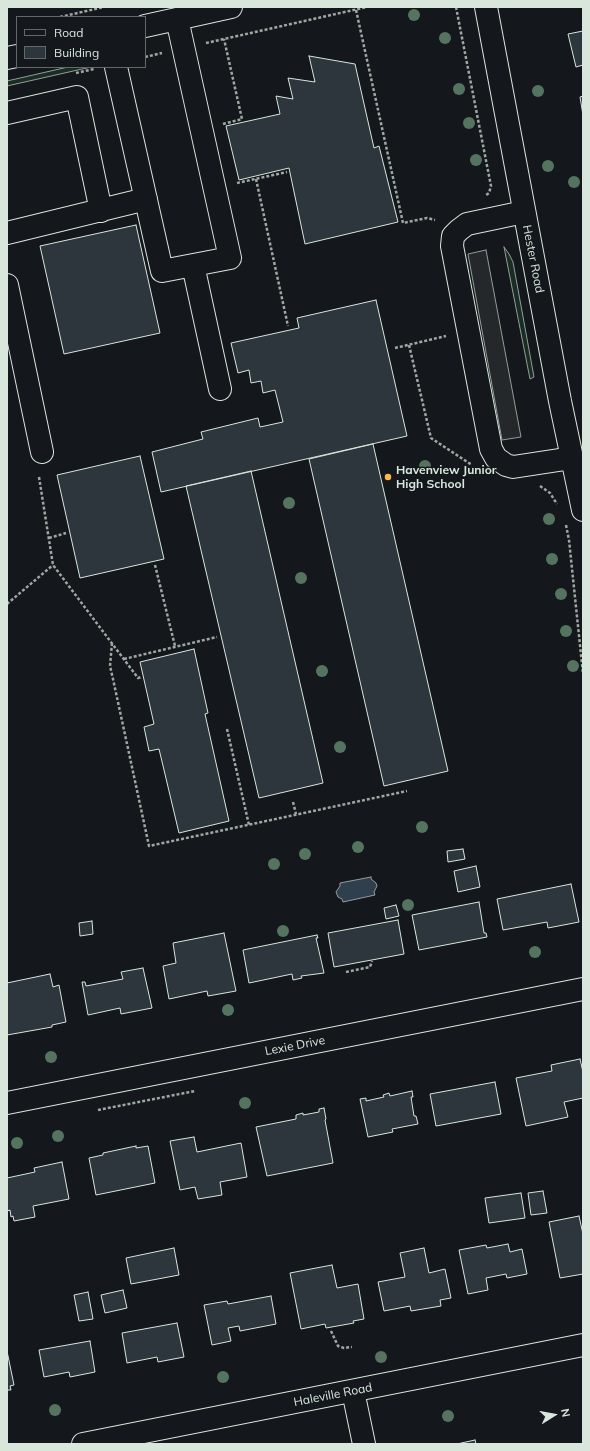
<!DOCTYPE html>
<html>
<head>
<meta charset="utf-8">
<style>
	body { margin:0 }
	#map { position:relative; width:590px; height:1451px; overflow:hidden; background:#14181c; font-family:Mulish,sans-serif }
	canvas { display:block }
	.frame { position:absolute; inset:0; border:8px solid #d8e6dc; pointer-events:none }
	.legend { position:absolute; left:16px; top:16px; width:130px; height:52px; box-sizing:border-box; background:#14181c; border:1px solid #626a69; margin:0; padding:5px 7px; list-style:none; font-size:12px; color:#d8e6dc }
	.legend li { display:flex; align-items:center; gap:8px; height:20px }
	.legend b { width:20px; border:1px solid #626a69 }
	.north { position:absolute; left:534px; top:1395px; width:40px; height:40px; -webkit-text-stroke:3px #14181c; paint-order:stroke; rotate:79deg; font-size:11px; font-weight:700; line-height:16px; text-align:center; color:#d8e6dc }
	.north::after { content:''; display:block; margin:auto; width:14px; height:18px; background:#d8e6dc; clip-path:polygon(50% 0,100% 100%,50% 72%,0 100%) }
</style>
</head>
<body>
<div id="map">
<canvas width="590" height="1451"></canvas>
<div class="frame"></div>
<ul class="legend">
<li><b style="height:5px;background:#14181c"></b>Road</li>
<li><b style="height:11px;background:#2c363c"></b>Building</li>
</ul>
<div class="north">N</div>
</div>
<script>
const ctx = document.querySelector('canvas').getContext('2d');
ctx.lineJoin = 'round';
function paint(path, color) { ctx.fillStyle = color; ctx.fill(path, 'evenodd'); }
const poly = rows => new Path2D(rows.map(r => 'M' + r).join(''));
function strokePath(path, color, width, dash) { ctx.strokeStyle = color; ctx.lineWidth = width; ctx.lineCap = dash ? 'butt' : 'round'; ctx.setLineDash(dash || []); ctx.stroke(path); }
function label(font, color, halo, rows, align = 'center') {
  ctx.font = font + ' Mulish,sans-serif'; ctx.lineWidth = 3; ctx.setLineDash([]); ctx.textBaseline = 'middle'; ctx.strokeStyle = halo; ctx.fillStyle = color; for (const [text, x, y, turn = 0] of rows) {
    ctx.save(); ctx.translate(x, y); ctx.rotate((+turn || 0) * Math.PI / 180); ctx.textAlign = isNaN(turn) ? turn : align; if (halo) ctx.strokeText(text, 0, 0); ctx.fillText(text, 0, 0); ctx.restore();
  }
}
const green = poly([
	[68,67,91,67,7,86,7,81,68,67],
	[504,247,509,254,513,262,534,377,530,379,504,247]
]);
const parking = poly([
	[486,250,521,437,502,440,468,254,486,250]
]);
const water = poly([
	[371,877,371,879,376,883,377,886,374,892,375,895,343,902,342,899,338,897,336,892,340,886,340,883,371,877]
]);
const building = poly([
	[583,31,583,65,576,67,568,34,583,31],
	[309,56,355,64,374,148,379,146,398,222,305,244,289,168,239,180,226,126,280,114,276,96,293,99,288,78,315,82,309,56],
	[583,96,583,115,580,97,583,96],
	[136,225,160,333,64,354,40,246,136,225],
	[376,300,407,436,161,492,152,452,203,439,201,432,258,418,260,427,283,422,275,390,263,393,261,381,251,383,249,370,238,373,231,343,299,328,297,318,376,300],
	[373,444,448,771,384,786,309,459,373,444],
	[140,456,164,559,80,578,57,475,140,456],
	[251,471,323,783,259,798,186,486,251,471],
	[194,649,208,713,205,714,229,821,179,833,159,749,149,751,144,727,154,724,140,662,194,649],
	[463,849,465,859,448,862,447,851,463,849],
	[476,866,480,887,458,892,454,871,476,866],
	[571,884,579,922,548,928,547,922,503,930,497,899,571,884],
	[479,902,484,933,486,933,487,937,419,950,412,915,479,902],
	[396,905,399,916,386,919,384,908,396,905],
	[398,920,404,954,334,967,328,933,398,920],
	[92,921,93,934,80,936,79,923,92,921],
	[224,933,236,991,208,996,207,991,169,999,163,966,176,963,173,943,224,933],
	[317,935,318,938,316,938,324,973,301,976,302,978,293,980,292,974,249,983,243,950,317,935],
	[143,968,152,1008,121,1014,120,1008,88,1015,82,982,85,982,86,986,123,979,121,972,143,968],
	[50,974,53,987,59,985,66,1022,52,1025,52,1027,7,1035,7,983,50,974],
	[580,1059,583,1072,583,1098,564,1102,568,1117,526,1126,516,1078,552,1071,551,1065,580,1059],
	[495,1082,501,1114,436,1126,430,1094,495,1082],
	[412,1091,413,1097,411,1097,414,1116,416,1116,418,1124,392,1129,393,1132,368,1137,360,1099,366,1098,366,1101,384,1097,383,1095,389,1093,390,1096,412,1091],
	[324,1108,326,1119,325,1120,333,1163,267,1176,256,1127,296,1119,296,1115,303,1113,303,1115,319,1112,319,1109,324,1108],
	[194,1137,197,1152,241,1143,247,1177,220,1182,222,1195,198,1199,195,1187,180,1190,170,1141,194,1137],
	[136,1146,136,1148,148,1146,155,1183,96,1195,89,1158,103,1155,103,1153,136,1146],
	[62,1162,69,1199,33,1206,35,1217,14,1221,13,1216,11,1217,10,1210,7,1211,7,1178,35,1172,34,1168,62,1162],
	[543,1191,547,1213,531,1215,528,1193,543,1191],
	[521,1193,525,1218,489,1223,485,1198,521,1193],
	[579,1216,583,1234,583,1274,560,1278,549,1222,579,1216],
	[508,1244,510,1252,522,1249,527,1274,507,1278,506,1274,486,1278,488,1290,468,1294,459,1250,486,1245,487,1248,508,1244],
	[174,1248,179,1275,131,1284,126,1258,174,1248],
	[424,1248,429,1273,445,1269,451,1298,440,1300,441,1306,411,1311,410,1306,384,1311,378,1282,405,1277,400,1253,424,1248],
	[332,1265,337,1288,358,1284,364,1319,353,1321,354,1323,326,1328,325,1324,301,1329,290,1273,332,1265],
	[123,1290,127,1308,105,1313,101,1295,123,1290],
	[88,1292,93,1319,79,1321,74,1295,88,1292],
	[271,1296,276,1324,240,1331,239,1326,228,1328,231,1341,212,1345,204,1305,227,1301,228,1304,271,1296],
	[177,1323,184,1357,158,1362,157,1357,127,1363,122,1333,177,1323],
	[90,1341,95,1372,70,1377,69,1372,44,1377,39,1350,90,1341],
	[7,1351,14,1385,10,1386,11,1390,7,1390,7,1351],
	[475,1440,476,1444,457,1444,475,1440]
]);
const path = poly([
	[456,7,491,186,489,193,486,195],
	[356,10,403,223,427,218,435,220],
	[60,17,104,7],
	[16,27,17,27],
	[206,43,367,7],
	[145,57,162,53],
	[76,73,94,69],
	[223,124,242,119,224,39],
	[256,179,288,326],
	[237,183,287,172],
	[409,345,431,438,472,465],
	[395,348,446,336],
	[39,477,53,565,138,678,141,677],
	[540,486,550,493,557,504],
	[566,525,569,540,583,674],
	[49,538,66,533],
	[155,565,175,646],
	[7,604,53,565],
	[112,643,110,666,113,679,149,846,407,791],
	[124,659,217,637],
	[227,729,249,825],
	[293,802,296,814],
	[346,972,370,967,372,961],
	[98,1110,195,1091],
	[331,1331,338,1346,344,1348,352,1347]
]);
const minor = poly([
	[486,7,560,401,583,510],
	[145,26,231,7],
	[7,58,17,56],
	[116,67,162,271,230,258,177,19],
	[7,113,77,97,101,211],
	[524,212,467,224,459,230,453,236,452,246,491,449,496,458,506,465,513,467,572,458],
	[7,233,146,199],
	[193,265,220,389],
	[7,285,42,452],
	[7,1103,583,989],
	[353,1391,364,1444],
	[83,1444,583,1345]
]);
const trees = [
	[414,15],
	[445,38],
	[459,89],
	[538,91],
	[469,123],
	[476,160],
	[548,166],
	[574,182],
	[425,466],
	[289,503],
	[549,519],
	[552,559],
	[301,578],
	[561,594],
	[566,631],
	[573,666],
	[322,671],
	[340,747],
	[422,827],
	[358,847],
	[305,854],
	[274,864],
	[408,905],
	[283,931],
	[535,952],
	[228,1010],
	[51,1057],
	[245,1103],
	[58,1136],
	[17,1143],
	[381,1357],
	[223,1377],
	[55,1410],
	[448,1416]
];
const markers = [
	[388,477,4,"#ffb74d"]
];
const streetNames = [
	["Hester Road",533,259,79],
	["Lexie Drive",295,1046,-11],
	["Haleville Road",333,1395,-11]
];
const poiNames = [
	["Havenview Junior",396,470],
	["High School",396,484]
];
paint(green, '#1a2d24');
strokePath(green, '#939e99', 1);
paint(parking, '#24282b');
strokePath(parking, '#939e99', 1);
paint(water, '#2f3f4d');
strokePath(water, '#939e99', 1);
paint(building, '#2c363c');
strokePath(building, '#d8e6dc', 1);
strokePath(minor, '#d8e6dc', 24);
strokePath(path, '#9da8a2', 2.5, [3, 2]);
strokePath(minor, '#14181c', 22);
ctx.fillStyle = '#55745f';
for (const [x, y] of trees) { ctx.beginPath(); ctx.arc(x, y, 6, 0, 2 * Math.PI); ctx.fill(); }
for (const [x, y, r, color] of markers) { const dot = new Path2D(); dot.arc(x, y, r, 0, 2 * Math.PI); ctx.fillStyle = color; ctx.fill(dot); strokePath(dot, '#14181c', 1.5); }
label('12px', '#d8e6dc', '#14181c', streetNames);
label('bold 12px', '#d8e6dc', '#14181c', poiNames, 'left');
</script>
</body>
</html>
